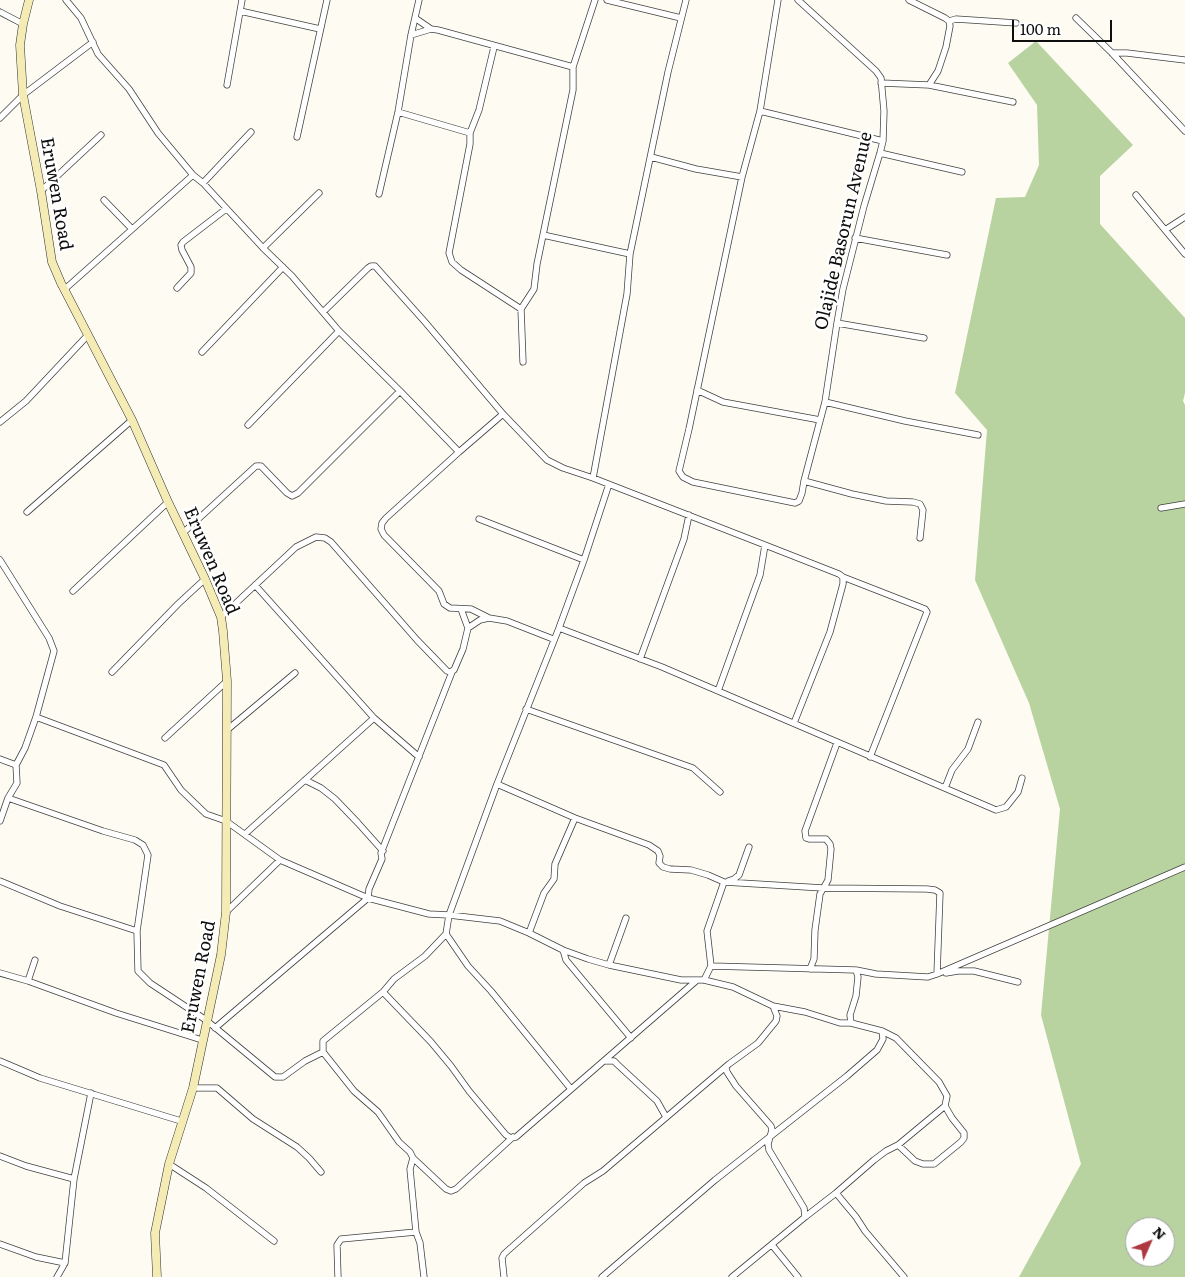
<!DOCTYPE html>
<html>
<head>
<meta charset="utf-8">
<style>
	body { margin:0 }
	#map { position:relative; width:1185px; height:1277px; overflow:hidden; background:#fdfbf2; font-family:Literata,serif }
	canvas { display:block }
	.north { position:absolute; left:1125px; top:1217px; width:50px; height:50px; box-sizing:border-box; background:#fff; border:1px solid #9f9f9f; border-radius:50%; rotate:46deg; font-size:14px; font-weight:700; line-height:20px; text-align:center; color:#0e0e0e }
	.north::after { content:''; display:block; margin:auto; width:18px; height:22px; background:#ad3840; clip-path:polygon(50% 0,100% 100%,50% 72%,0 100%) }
	.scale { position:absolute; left:1012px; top:20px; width:100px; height:22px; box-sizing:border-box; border:2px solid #0e0e0e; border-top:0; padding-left:6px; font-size:15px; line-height:18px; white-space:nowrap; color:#0e0e0e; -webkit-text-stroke:4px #fff; paint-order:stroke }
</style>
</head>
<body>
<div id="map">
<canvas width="1185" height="1277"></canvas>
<div class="north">N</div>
<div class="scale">100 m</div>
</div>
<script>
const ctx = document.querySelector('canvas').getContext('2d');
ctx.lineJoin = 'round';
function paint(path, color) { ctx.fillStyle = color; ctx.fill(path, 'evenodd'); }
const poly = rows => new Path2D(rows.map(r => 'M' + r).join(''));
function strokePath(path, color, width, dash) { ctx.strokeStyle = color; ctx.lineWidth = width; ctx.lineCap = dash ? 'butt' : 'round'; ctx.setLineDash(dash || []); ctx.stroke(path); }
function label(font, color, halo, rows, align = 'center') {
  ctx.font = font + ' Literata,serif'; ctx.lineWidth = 5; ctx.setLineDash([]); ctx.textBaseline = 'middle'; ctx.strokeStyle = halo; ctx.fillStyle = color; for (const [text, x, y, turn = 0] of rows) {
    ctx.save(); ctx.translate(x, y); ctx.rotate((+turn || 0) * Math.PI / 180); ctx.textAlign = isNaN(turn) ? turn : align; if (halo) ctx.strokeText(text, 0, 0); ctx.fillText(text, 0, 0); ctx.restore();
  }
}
const forest = poly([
	[1036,41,1133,145,1100,176,1100,224,1185,318,1185,393,1183,401,1185,405,1185,1277,1019,1277,1081,1164,1041,1015,1060,809,1029,703,975,580,987,430,955,393,996,198,1025,197,1039,165,1037,105,1008,63],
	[1135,1227,1165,1227,1165,1257,1135,1257]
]);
const street = poly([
	[66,0,81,18,98,54,129,89,158,133,193,175,203,183,263,248,292,276,339,331,400,391,459,452],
	[607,0,681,18],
	[778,0,760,111,742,177,689,429,679,471,683,477,693,482,795,503,799,501,802,493,804,481,825,402,837,323,843,289,864,206,880,153,883,141,884,111,881,78,876,71,798,0],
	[240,11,320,29],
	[0,12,23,24],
	[415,18,431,29],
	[1076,18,1112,53,1185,131],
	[949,21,956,19,1016,23],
	[411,35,431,29,438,30,573,67],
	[1112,53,1127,53,1185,60],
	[881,83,929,85,938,71,946,47,950,26,949,21,945,18,909,0],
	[227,85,242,0],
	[929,85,1013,102],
	[760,111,883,141],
	[398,112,470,133,470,144,449,253,452,262,461,270,521,309,523,362],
	[0,118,23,95,93,42],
	[470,133,479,110,494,47],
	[297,137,327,0],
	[880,153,962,172],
	[651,157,696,169,742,177],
	[203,183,251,132],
	[41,191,101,135],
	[379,194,398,112,411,35,419,0],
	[1136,195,1185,254],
	[104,200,132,229],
	[1165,230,1185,217],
	[543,235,630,254],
	[855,238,947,255],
	[263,248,319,193],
	[177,288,191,273,191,267,182,250,181,245,183,242,226,209],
	[65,289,193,175],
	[521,309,534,289,537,264,573,90,573,67,595,0],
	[323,312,368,268,371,266,375,266,425,322,503,414,547,460,563,468,593,478,765,545,839,574,843,577,843,584,830,632,794,723],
	[837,323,924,338],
	[202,352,283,267],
	[697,390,723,402,820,420],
	[825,402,905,421,978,435],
	[503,414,459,452,386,518,382,523,381,529,384,535,439,591,444,604,450,608,471,609,489,618,507,621,553,639],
	[0,422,26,401,88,335],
	[248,425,339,331],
	[593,478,627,294,630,254,668,72,686,0],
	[804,481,852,494,886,501,913,502,920,504,923,510,920,538],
	[1161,508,1185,504],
	[27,512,132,420],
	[479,519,584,560],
	[184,532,256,466,261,466,287,493,292,496,298,493,400,391],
	[0,560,49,638,54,651,36,717,25,748,16,765,17,783,8,798,0,821],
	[843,577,925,609,927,612,870,757],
	[255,585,374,718,419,757],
	[73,591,168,502],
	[221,617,296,547,316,537,325,538,331,542,417,640,447,671,450,672,454,670,463,649,468,628,461,609],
	[468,628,480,620,489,618],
	[559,628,662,667,996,810,1006,807,1018,792,1022,778],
	[640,659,684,539,689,515],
	[112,672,178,604,205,579],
	[718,691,760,575,765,545],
	[526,709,693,768,720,792],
	[36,717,164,765,181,790,206,814,226,821,280,860,368,898,429,914,449,915,500,921,529,933,563,950,588,959,609,965,681,980,704,980,733,987,773,1006,805,1012,840,1023,851,1023,882,1031,896,1038,939,1082,947,1096,945,1106,898,1145,886,1151,874,1160,836,1193,805,1217,732,1277],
	[227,730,295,673],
	[165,738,227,681],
	[0,759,16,765],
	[305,780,321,788,335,799,358,823,383,851],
	[497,784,575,818,649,845,658,851,660,856,659,863,663,867,670,869,691,870,708,875,724,882,823,888,927,889,935,890,940,893,937,974,928,977,876,974,856,970,858,977,856,996,850,1015,851,1023],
	[945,788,952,770,968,749,978,722],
	[8,798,103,831,135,840,143,845,148,855,137,931,138,971,150,983,206,1020,275,1077,283,1077,305,1061,323,1052],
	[245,834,374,718],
	[0,881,60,906,137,931],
	[728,881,734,879,739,875,749,847],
	[226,912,280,860],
	[529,933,544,893,554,879,555,864,575,818],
	[446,934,468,966,491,991,571,1089],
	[563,950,566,960,631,1038],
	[609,965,626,918],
	[711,966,856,970],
	[810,969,814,959,815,930,820,894,828,880,831,849,830,844,826,839,809,839,806,838,805,831,837,743],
	[0,973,28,981,116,1013,202,1040],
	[946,973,958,971,974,971,1018,982],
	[937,974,1185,867],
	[704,980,711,966,707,931,724,882],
	[28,981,35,960],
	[383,992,431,1042,451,1066,469,1091,506,1135,511,1138,516,1137,696,981],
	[215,1028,368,898,369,889,382,859,381,853,452,672],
	[0,1061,40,1078,181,1121],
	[604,1061,614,1061,618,1065,657,1101,666,1117],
	[726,1068,727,1072,736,1086,771,1126,772,1130,768,1144,769,1150,804,1208,805,1217],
	[193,1088,217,1088,253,1119,297,1147,309,1158,321,1172],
	[898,1145,915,1161,923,1164,934,1164,961,1142,964,1138,964,1133,952,1118,945,1106],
	[0,1156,26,1166,74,1179],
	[413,1158,446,1189,451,1191,456,1189,513,1137],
	[169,1164,206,1188,274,1241],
	[836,1193,856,1217,865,1231,904,1277],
	[0,1244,36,1257,65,1263],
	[772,1245,798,1277],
	[57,1277,65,1263,74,1179,91,1093],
	[338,1277,337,1245,341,1239,416,1232],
	[424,1277,420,1243,416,1232,410,1169,413,1158,410,1152,399,1142,378,1112,354,1091,323,1052,323,1041,383,992,394,979,425,956,446,934,449,915,497,784,559,628,584,560,609,484],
	[504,1277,502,1258,504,1254,584,1183,603,1171,729,1064,758,1043,776,1021,777,1016,773,1006],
	[602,1277,715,1180,847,1076,877,1050,883,1039,882,1031]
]);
const secondary = poly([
	[29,0,23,24,20,45,23,95,41,191,52,262,61,283,132,420,168,502,205,579,221,617,223,631,227,681,226,912,221,955,193,1088,169,1164,155,1233,157,1277]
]);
const streetNames = [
	["Eruwen Road",56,194,80],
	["Olajide Basorun Avenue",844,231,-77],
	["Eruwen Road",211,561,67],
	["Eruwen Road",199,977,-79]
];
paint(forest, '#b8d3a0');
strokePath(street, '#414141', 7);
strokePath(secondary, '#303030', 9);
strokePath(street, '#fff', 5.5);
strokePath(secondary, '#f5ecb5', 8);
label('18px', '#0e0e0e', '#fff', streetNames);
</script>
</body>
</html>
